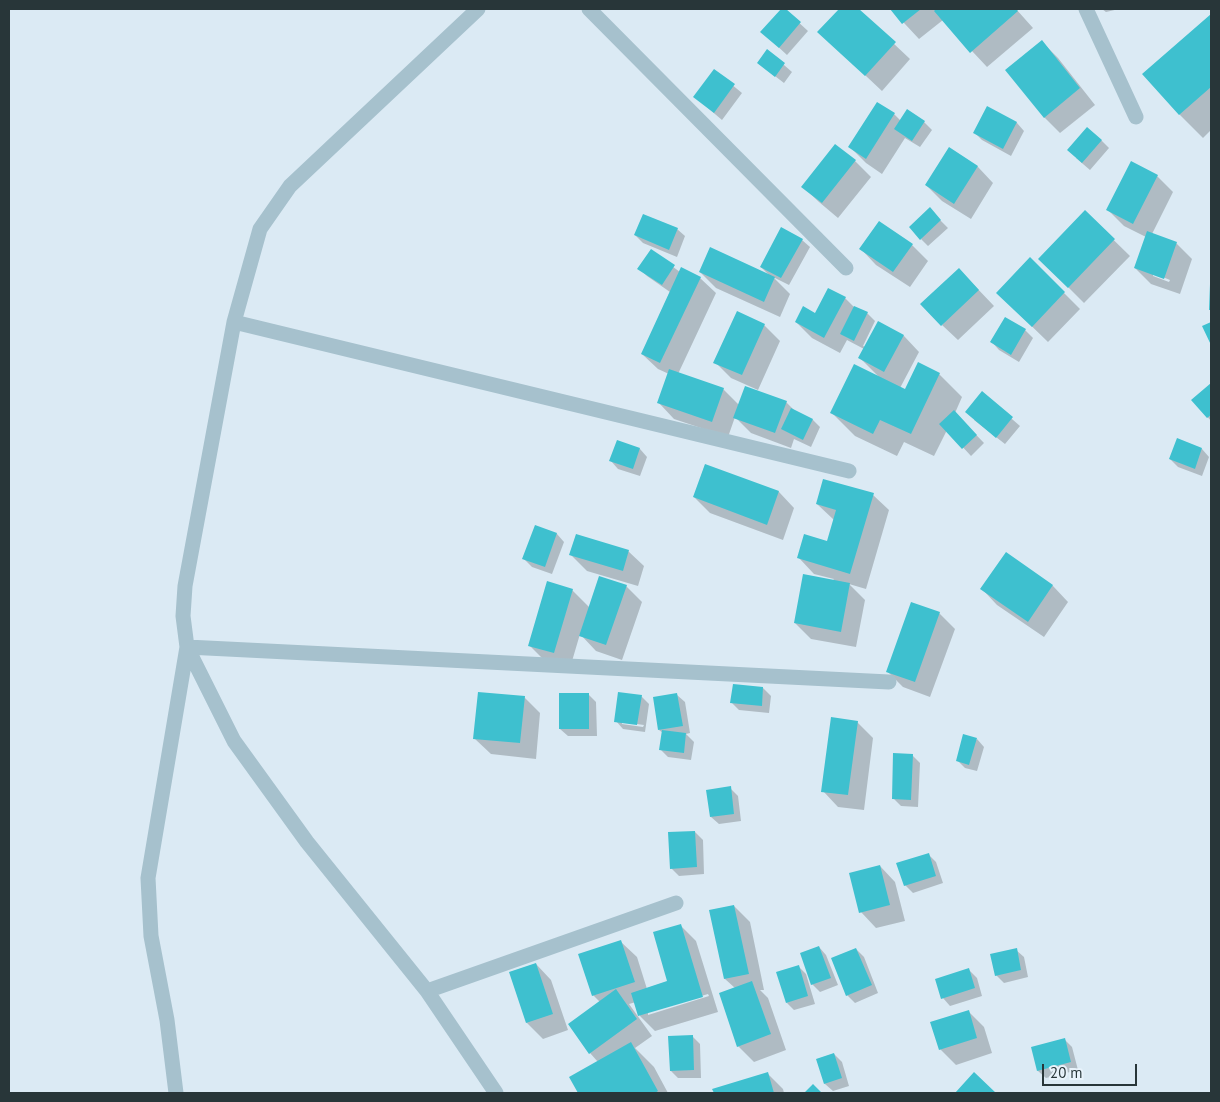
<!DOCTYPE html>
<html>
<head>
<meta charset="utf-8">
<style>
	body { margin:0 }
	#map { position:relative; width:1220px; height:1102px; overflow:hidden; background:#dbeaf4; font-family:"PT Sans",sans-serif }
	canvas { display:block }
	.frame { position:absolute; inset:0; border:10px solid #283639; pointer-events:none }
	.scale { position:absolute; left:1042px; top:1064px; width:95px; height:22px; box-sizing:border-box; border:2px solid #283639; border-top:0; padding-left:6px; font-size:15px; line-height:18px; white-space:nowrap; color:#283639; -webkit-text-stroke:4px #e8f3fb; paint-order:stroke }
</style>
</head>
<body>
<div id="map">
<canvas width="1220" height="1102"></canvas>
<div class="frame"></div>
<div class="scale">20 m</div>
</div>
<script>
const ctx = document.querySelector('canvas').getContext('2d');
ctx.lineJoin = 'round';
function paint(path, color) { ctx.fillStyle = color; ctx.fill(path, 'evenodd'); }
const poly = rows => new Path2D(rows.map(r => 'M' + r).join(''));
function strokePath(path, color, width, dash) { ctx.strokeStyle = color; ctx.lineWidth = width; ctx.lineCap = dash ? 'butt' : 'round'; ctx.setLineDash(dash || []); ctx.stroke(path); }
const shadow = poly([
	[782,9,784,9,808,31,787,55,762,32],
	[841,9,857,9,910,59,882,91,819,32],
	[891,9,1016,9,1033,28,987,67,943,20,919,39],
	[1102,9,1119,9,1106,12],
	[1211,15,1211,130,1203,138,1179,114,1144,74],
	[1042,42,1058,58,1095,105,1060,133,1044,117],
	[768,51,792,72,784,83,758,63],
	[714,70,742,93,722,120,695,97],
	[877,104,894,114,901,121,924,122,932,130,920,147,905,138,882,174,866,163,850,147],
	[988,108,1017,123,1024,131,1011,156,982,140,975,133],
	[1101,140,1109,148,1090,170,1076,158],
	[836,146,855,161,871,177,838,218,819,202,803,187],
	[950,149,978,167,993,183,971,219,942,201,926,185],
	[1157,176,1173,192,1152,234,1176,243,1192,259,1180,294,1151,284,1135,268,1146,237,1124,226,1108,210],
	[1153,273,1170,280,1169,282,1153,276],
	[1085,212,1130,256,1084,303,1040,259],
	[937,217,948,228,928,246,921,239],
	[677,229,685,236,677,257,643,243,635,235],
	[802,240,810,247,789,285,773,277,790,294,780,317,716,288,700,272,771,277,761,267],
	[912,245,928,261,910,287,876,265,861,249],
	[651,251,680,272,700,278,716,293,678,374,723,389,739,405,786,402,795,411,813,420,820,427,811,447,794,439,791,448,751,433,735,417,728,437,674,419,659,403,669,374,658,369,642,354,670,292,647,276,639,268],
	[1030,259,1080,309,1048,342,1013,308],
	[974,285,994,306,958,340,942,325],
	[845,298,854,307,867,313,875,321,863,346,865,347,879,322,904,336,919,352,900,388,906,391,939,374,962,397,955,413,984,443,971,456,947,430,934,456,904,442,897,456,855,436,832,413,879,377,859,357,864,349,847,340,840,353,812,338,796,322,816,314],
	[764,325,780,341,758,390,731,378,715,362],
	[1025,330,1033,338,1019,362,999,350,992,342],
	[1211,384,1211,421,1193,400],
	[982,393,1020,426,1005,444,974,420],
	[1178,440,1202,449,1209,457,1202,476,1178,467,1170,459],
	[618,442,640,449,647,457,640,476,618,469,611,461],
	[705,465,779,492,794,508,783,540,710,513,694,497],
	[873,495,889,510,866,589,849,584,865,600,856,647,811,639,795,623,834,579,814,574,799,558,828,542,834,520,817,504],
	[536,527,557,534,564,542,552,574,532,567,524,559],
	[628,551,644,566,638,586,587,571,571,555],
	[1006,554,1053,586,1068,602,1044,637,997,605,982,589],
	[626,586,642,602,622,660,596,651,580,634,570,668,545,661,529,645,572,590,590,608],
	[939,613,955,629,930,697,903,687,888,672],
	[763,688,771,696,769,713,739,710,732,703],
	[588,694,596,702,597,736,568,736,560,729],
	[677,695,685,702,690,733,686,734,694,742,691,760,668,757,661,750,663,733,659,730],
	[641,696,649,704,645,732,623,729,616,721],
	[622,722,644,725,643,727,622,724],
	[524,697,540,713,536,759,491,754,475,739],
	[857,722,873,738,864,810,838,807,823,791],
	[977,739,984,747,977,771,965,768,957,760],
	[912,755,920,763,918,807,901,806,893,798],
	[730,788,738,796,741,821,719,824,711,817],
	[695,832,703,840,704,874,679,876,671,868],
	[929,855,936,862,943,883,913,893,905,885],
	[880,866,895,882,905,921,876,928,861,912],
	[734,906,750,922,764,990,760,990,768,998,786,1050,754,1062,738,1046,735,988,725,979,711,911],
	[680,925,696,941,718,1012,655,1031,640,1016,636,1002,629,1004,652,1036,635,1048,654,1067,668,1093,580,1093,571,1078,598,1062,590,1053,600,1002,593,995,621,942,637,957,647,989,669,982],
	[708,994,709,996,648,1015,648,1012],
	[819,947,826,955,838,985,820,992,812,984],
	[856,949,864,957,878,993,855,1003,847,995],
	[1016,950,1024,957,1028,977,1004,983,996,975],
	[536,964,551,980,568,1030,543,1039,527,1023,511,973],
	[798,966,806,974,815,1004,794,1010,787,1003],
	[969,970,977,978,982,996,950,1006,943,998],
	[968,1011,984,1027,992,1053,956,1065,940,1049],
	[692,1036,700,1044,701,1078,678,1078,671,1071],
	[1064,1039,1072,1047,1078,1070,1046,1078,1038,1071,1032,1048],
	[834,1054,842,1062,849,1086,833,1091,825,1084],
	[767,1073,783,1089,784,1093,715,1093,714,1090]
]);
const building = poly([
	[781,9,786,9,801,22,779,48,760,32],
	[839,9,859,9,896,42,865,76,817,32],
	[890,9,921,9,902,24],
	[936,9,1016,9,1018,11,970,53,934,11],
	[1211,14,1211,87,1179,115,1142,74],
	[1042,40,1080,88,1044,118,1005,70],
	[767,49,785,63,775,77,757,63],
	[714,69,735,84,714,113,693,97],
	[877,102,895,113,866,159,848,147],
	[987,106,1017,122,1003,149,973,133],
	[907,109,925,121,912,141,894,129],
	[1087,127,1102,140,1082,163,1067,150],
	[835,144,856,160,822,203,801,187],
	[949,147,978,166,954,204,925,185],
	[1131,161,1158,175,1133,224,1106,210],
	[930,207,941,220,920,240,909,227],
	[1085,210,1115,239,1068,288,1038,259],
	[643,214,678,228,669,250,634,235],
	[879,221,913,244,893,272,859,249],
	[781,227,803,239,781,278,760,267],
	[1147,231,1177,242,1164,279,1134,268],
	[710,247,775,277,764,302,699,272],
	[651,249,675,265,662,285,637,269],
	[1030,257,1065,292,1032,327,996,293],
	[681,267,701,277,660,363,641,354],
	[959,268,979,290,941,326,920,304],
	[1210,284,1211,284,1211,310,1209,310],
	[828,288,846,297,824,338,795,322,803,306,815,313],
	[854,306,868,312,854,341,840,334],
	[737,311,765,324,742,375,713,363],
	[1005,317,1026,329,1011,355,990,342],
	[878,321,904,335,884,372,858,358],
	[1211,322,1211,345,1202,326],
	[918,362,940,373,911,434,880,420,873,434,830,413,854,364,905,389],
	[669,369,724,388,712,422,657,403],
	[1211,383,1211,415,1207,418,1191,400],
	[745,386,787,401,775,433,733,418],
	[982,391,1013,417,996,438,965,412],
	[791,408,813,419,803,440,781,429],
	[954,410,977,435,962,449,939,424],
	[1177,438,1202,448,1195,469,1169,459],
	[617,440,640,448,633,469,609,461],
	[705,464,779,491,767,525,693,497],
	[823,479,874,493,850,574,797,558,804,534,827,541,836,510,816,504],
	[535,525,557,533,545,567,522,559],
	[576,534,629,550,623,571,569,555],
	[1006,552,1053,585,1028,622,980,589],
	[803,574,850,583,841,632,794,623],
	[599,576,627,585,606,645,579,636],
	[547,581,573,589,554,653,528,646],
	[911,602,940,612,915,682,886,672],
	[733,684,763,687,762,706,730,703],
	[478,692,525,696,520,743,473,739],
	[618,692,642,695,637,725,614,722],
	[559,693,589,693,589,729,559,729],
	[677,693,683,726,658,730,653,697],
	[831,717,858,721,848,795,821,792],
	[662,730,686,733,684,753,659,750],
	[963,734,977,738,969,765,956,761],
	[893,753,913,754,911,800,892,799],
	[731,786,734,814,710,817,706,790],
	[695,831,697,867,670,869,668,832],
	[929,853,936,876,904,886,896,863],
	[880,865,890,905,859,913,849,873],
	[734,905,749,974,724,979,709,910],
	[681,924,703,997,638,1016,631,993,667,981,653,932],
	[621,940,635,982,592,996,578,954],
	[819,946,831,978,811,985,800,953],
	[856,948,872,985,846,996,831,958],
	[1017,948,1021,970,995,976,990,954],
	[536,963,553,1014,526,1023,509,972],
	[799,965,808,996,786,1003,776,972],
	[969,968,975,988,941,999,935,979],
	[752,981,771,1034,737,1047,719,993],
	[616,989,637,1019,589,1054,568,1024],
	[969,1010,977,1038,939,1050,930,1022],
	[693,1035,694,1070,670,1071,668,1036],
	[1065,1038,1071,1062,1037,1071,1031,1047],
	[631,1042,658,1091,655,1093,578,1093,569,1077],
	[834,1053,842,1078,824,1084,816,1059],
	[768,1072,774,1093,714,1093,712,1089],
	[974,1072,996,1093,955,1093],
	[813,1084,822,1093,804,1093]
]);
const minor = poly([
	[478,9,290,186,260,229,234,322,185,586,183,616,187,647,234,741,307,842,427,991,496,1093],
	[589,9,846,268],
	[1086,9,1136,117],
	[234,322,849,471],
	[427,991,676,903],
	[176,1093,167,1020,151,936,148,878,187,647,889,682]
]);
paint(shadow, '#0003');
paint(building, '#3ec0cf');
strokePath(minor, '#a6c1cd', 15);
</script>
</body>
</html>
